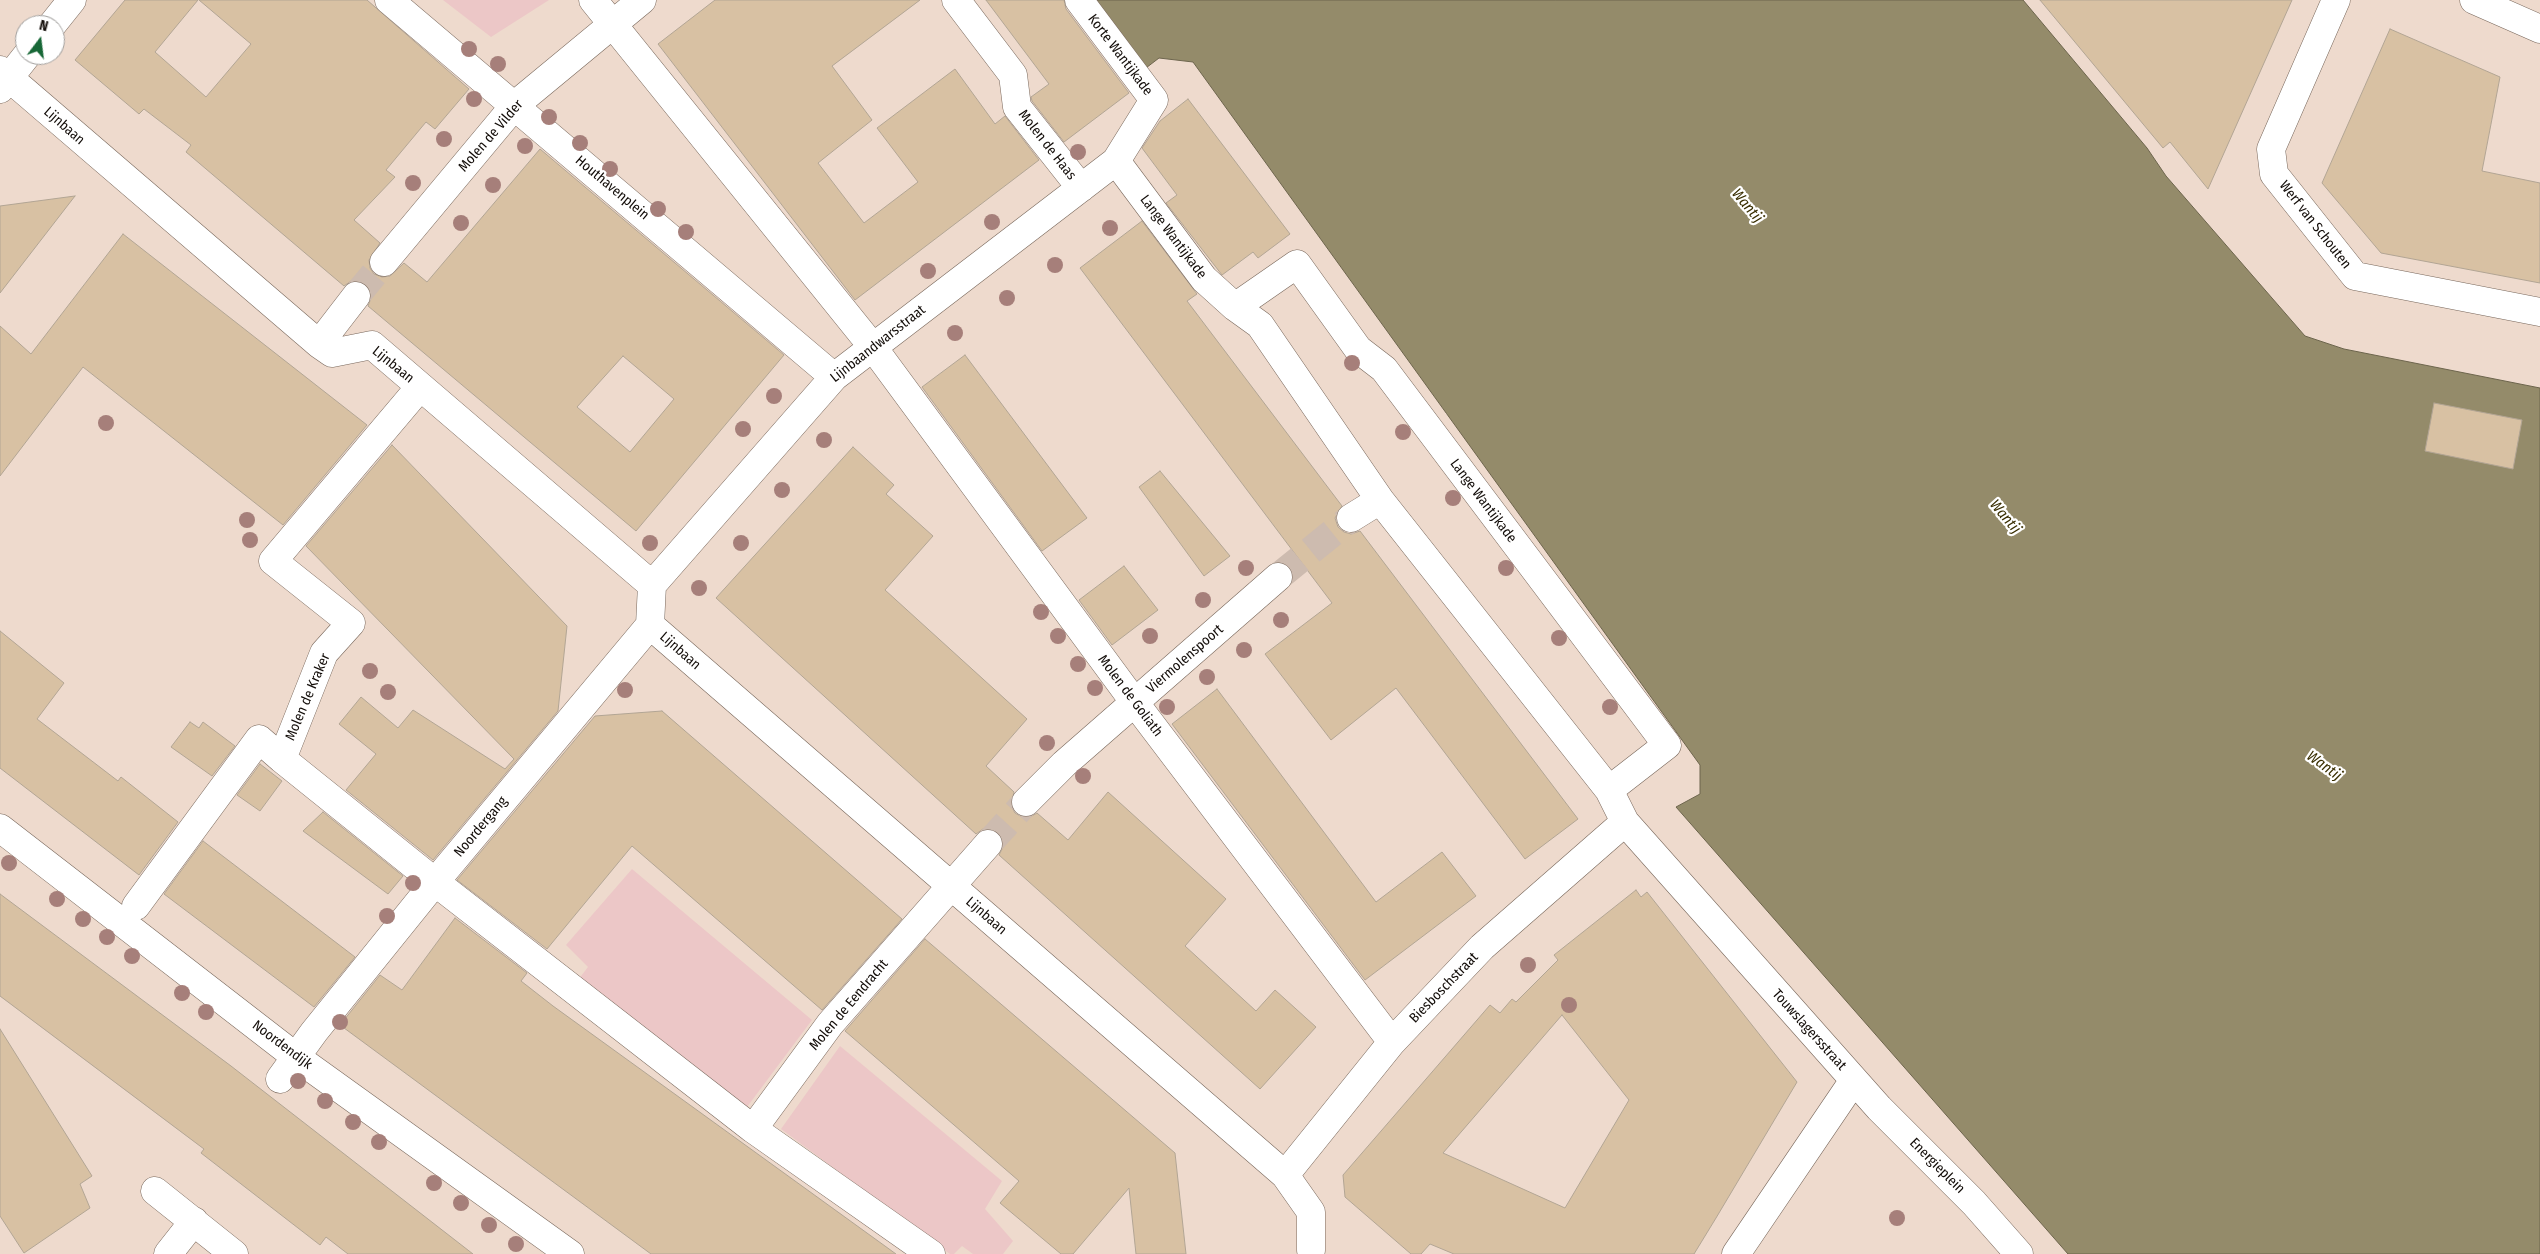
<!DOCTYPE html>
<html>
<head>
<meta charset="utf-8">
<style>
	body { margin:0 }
	#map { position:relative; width:2540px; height:1254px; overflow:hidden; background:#eedacd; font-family:"Fira Sans Condensed",sans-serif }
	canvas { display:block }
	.north { position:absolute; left:15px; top:15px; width:50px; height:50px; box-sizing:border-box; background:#fff; border:1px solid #a09e9c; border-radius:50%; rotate:15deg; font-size:14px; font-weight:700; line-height:20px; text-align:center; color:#120c08 }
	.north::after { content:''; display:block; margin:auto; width:18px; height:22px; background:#176736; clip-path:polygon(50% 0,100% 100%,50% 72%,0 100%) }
</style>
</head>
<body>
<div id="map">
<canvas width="2540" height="1254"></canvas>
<div class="north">N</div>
</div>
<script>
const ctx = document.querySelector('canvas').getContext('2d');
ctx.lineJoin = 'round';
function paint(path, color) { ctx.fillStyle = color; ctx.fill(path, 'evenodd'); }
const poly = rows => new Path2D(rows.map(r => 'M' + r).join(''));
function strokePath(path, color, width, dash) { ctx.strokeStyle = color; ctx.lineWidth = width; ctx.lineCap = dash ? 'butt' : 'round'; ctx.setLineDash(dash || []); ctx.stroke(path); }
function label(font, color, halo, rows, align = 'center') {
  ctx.font = font + ' "Fira Sans Condensed",sans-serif'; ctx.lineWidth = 4.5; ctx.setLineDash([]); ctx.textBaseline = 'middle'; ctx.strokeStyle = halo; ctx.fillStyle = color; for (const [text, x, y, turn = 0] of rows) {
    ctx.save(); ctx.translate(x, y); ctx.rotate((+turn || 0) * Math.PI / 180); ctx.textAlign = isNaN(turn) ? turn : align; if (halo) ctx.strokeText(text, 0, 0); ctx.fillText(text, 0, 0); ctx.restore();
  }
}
const green = poly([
	[443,0,549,0,491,37],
	[632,869,812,1020,747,1107,578,980,588,967,566,945],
	[840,1046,1002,1181,985,1209,1013,1241,1003,1254,973,1254,962,1246,954,1254,950,1254,781,1129]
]);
const water = poly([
	[1088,0,2023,0,2147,148,2166,176,2305,336,2344,349,2540,388,2540,1254,2068,1254,1676,807,1700,794,1700,765,1193,62,1159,58,1142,71,1088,0]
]);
const building = poly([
	[125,0,198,0,155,52,206,97,251,44,199,0,367,0,469,89,435,129,426,122,386,170,395,177,354,220,380,243,369,260,370,268,374,274,382,277,390,276,404,263,427,282,540,149,784,355,636,531,368,306,371,298,371,291,366,284,358,281,351,281,344,286,186,152,191,145,144,109,139,114,75,60,125,0],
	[623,356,674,399,630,452,577,407,623,356],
	[715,0,920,0,832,66,872,120,818,163,864,223,918,182,877,128,955,69,995,124,1005,116,1039,160,855,300,658,44,715,0],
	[986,0,1064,0,1066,9,1129,93,1064,142,1032,101,1031,97,1049,84,986,0],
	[2040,0,2292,0,2208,189,2170,142,2163,148,2040,0],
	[2390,29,2500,77,2482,171,2540,183,2540,283,2381,253,2322,183,2390,29],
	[1188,99,1290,234,1258,258,1253,252,1222,275,1166,203,1177,195,1142,148,1160,121,1188,99],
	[75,196,0,293,0,206,75,196],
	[1142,221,1197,294,1187,301,1342,506,1335,518,1338,527,1344,532,1351,534,1360,531,1578,819,1525,859,1396,688,1331,740,1265,654,1332,603,1080,268,1142,221],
	[123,234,367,425,283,525,83,367,0,476,0,326,31,354,123,234],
	[965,355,1087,518,1042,551,922,387,965,355],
	[2434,403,2522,420,2513,469,2425,451,2434,403],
	[392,445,567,626,558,711,433,860,346,790,376,754,339,724,361,697,398,728,413,710,505,769,514,759,306,546,392,445],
	[853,447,894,485,886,494,933,536,885,590,1027,719,986,766,1014,792,1011,806,1015,813,1022,817,1030,817,1037,813,1068,840,1108,792,1226,899,1185,946,1256,1011,1275,990,1316,1027,1260,1089,999,855,1003,847,1003,839,999,833,991,829,983,829,976,834,716,598,853,447],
	[1160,471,1230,556,1204,576,1139,487,1160,471],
	[1124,566,1158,610,1112,645,1079,600,1124,566],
	[0,631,64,683,37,719,118,781,121,777,178,822,139,875,0,768,0,631],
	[1217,689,1376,902,1442,852,1476,896,1365,980,1172,724,1217,689],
	[662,711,902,919,822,1010,632,846,547,949,457,880,595,716,662,711],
	[190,722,199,728,203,722,235,746,212,776,171,747,190,722],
	[260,764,282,781,260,811,237,795,260,764],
	[323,812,403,876,388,894,303,831,323,812],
	[203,841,355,957,314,1007,164,894,203,841],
	[1636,890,1641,897,1647,892,1797,1082,1716,1218,1694,1254,1454,1254,1430,1244,1421,1254,1411,1254,1345,1197,1343,1175,1490,1005,1500,1013,1512,999,1516,1002,1558,960,1554,955,1636,890],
	[1562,1015,1629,1100,1565,1208,1443,1153,1562,1015],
	[0,894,231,1066,473,1254,348,1254,326,1237,320,1245,201,1153,204,1149,0,996,0,894],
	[455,918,527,973,521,981,553,1006,896,1254,651,1254,340,1025,380,975,402,990,455,918],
	[925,939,1175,1153,1186,1254,1136,1254,1129,1188,1073,1254,1061,1254,1000,1203,1019,1181,845,1031,925,939],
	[0,1029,92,1176,80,1184,90,1208,24,1253,0,1216,0,1029]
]);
const minorTunnel = poly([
	[356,296,384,262],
	[1278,577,1351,518],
	[988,844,1026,802]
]);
const minor = poly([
	[389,0,834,377],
	[593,0,872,346,1135,703,1392,1042],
	[956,0,1013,75,1017,107,1081,188],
	[2336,0,2271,149,2274,174,2355,276,2540,312],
	[2474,0,2540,29],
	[52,25,72,0],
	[0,70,319,344,332,353,372,345,652,585,650,625,1285,1175,1311,1212,1311,1250],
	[0,89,27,55],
	[1116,161,1204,279,1235,307,1260,325,1380,500,1609,790,1625,822,1879,1108,1974,1203,2019,1254],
	[384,262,515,105,642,0],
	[1235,307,1297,264,1358,349,1384,369,1667,745,1609,790],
	[319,344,356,296],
	[420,387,273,561,351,623,324,653,282,759,435,882,753,1129,931,1254],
	[1351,518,1380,500],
	[652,585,834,377,1116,161,1154,100,1079,0],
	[1026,802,1064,764,1278,577],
	[0,828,296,1057,570,1254],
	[136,906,259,739,282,759],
	[280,1079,314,1032,435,882,650,625],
	[753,1129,830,1024,988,844],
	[1285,1175,1392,1042,1482,947,1625,822],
	[155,1191,234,1254],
	[168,1254,194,1221],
	[1736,1254,1854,1080]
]);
const trees = [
	[469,49],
	[498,64],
	[474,99],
	[549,117],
	[444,139],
	[580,143],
	[525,146],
	[1078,152],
	[610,169],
	[413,183],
	[493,185],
	[658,209],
	[992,222],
	[461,223],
	[1110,228],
	[686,232],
	[1055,265],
	[928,271],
	[1007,298],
	[955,333],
	[1352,363],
	[774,396],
	[106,423],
	[743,429],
	[1403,432],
	[824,440],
	[782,490],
	[1453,498],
	[247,520],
	[250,540],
	[650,543],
	[741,543],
	[1246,568],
	[1506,568],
	[699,588],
	[1203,600],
	[1041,612],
	[1281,620],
	[1058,636],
	[1150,636],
	[1559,638],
	[1244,650],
	[1078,664],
	[370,671],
	[1207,677],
	[1095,688],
	[625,690],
	[388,692],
	[1167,707],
	[1610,707],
	[1047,743],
	[1083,776],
	[9,863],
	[413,883],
	[57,899],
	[387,916],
	[83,919],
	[107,937],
	[132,956],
	[1528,965],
	[182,993],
	[1569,1005],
	[206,1012],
	[340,1022],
	[298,1081],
	[325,1101],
	[353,1122],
	[379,1142],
	[434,1183],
	[461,1203],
	[1897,1218],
	[489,1225],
	[516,1244]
];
const streetNames = [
	["Korte Wantijkade",1120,55,53],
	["Lijnbaan",64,126,41],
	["Molen de Vilder",491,136,-49],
	["Molen de Haas",1047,145,52],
	["Houthavenplein",612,188,40],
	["Werf van Schouten",2315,225,52],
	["Lange Wantijkade",1173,237,53],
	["Lijnbaandwarsstraat",878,344,-38],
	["Lijnbaan",393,365,39],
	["Lange Wantijkade",1483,501,53],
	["Lijnbaan",680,651,41],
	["Viermolenspoort",1185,659,-41],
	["Molen de Goliath",1130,696,53],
	["Molen de Kraker",308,697,-67],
	["Noordergang",481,827,-50],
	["Lijnbaan",986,916,41],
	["Biesboschstraat",1444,988,-46],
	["Molen de Eendracht",849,1005,-50],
	["Touwslagersstraat",1809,1030,48],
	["Noordendijk",282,1045,37],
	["Energieplein",1937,1166,45]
];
const waterNames = [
	["Wantij",1747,206,50],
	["Wantij",2005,517,50],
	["Wantij",2324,766,36]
];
paint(green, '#ecc7c7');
paint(water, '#948b6a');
strokePath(water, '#6d654d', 1);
paint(building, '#d8c1a3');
strokePath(building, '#b2a594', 1);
strokePath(minorTunnel, '#cdbbaf', 28, [28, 14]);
strokePath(minor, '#78675b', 29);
strokePath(minor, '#fff', 28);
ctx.fillStyle = '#a67f7a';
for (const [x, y] of trees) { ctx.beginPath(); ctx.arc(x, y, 8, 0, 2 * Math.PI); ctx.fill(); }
label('14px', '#120c08', '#fff', streetNames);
label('italic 15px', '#392e00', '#fff', waterNames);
</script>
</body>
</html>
